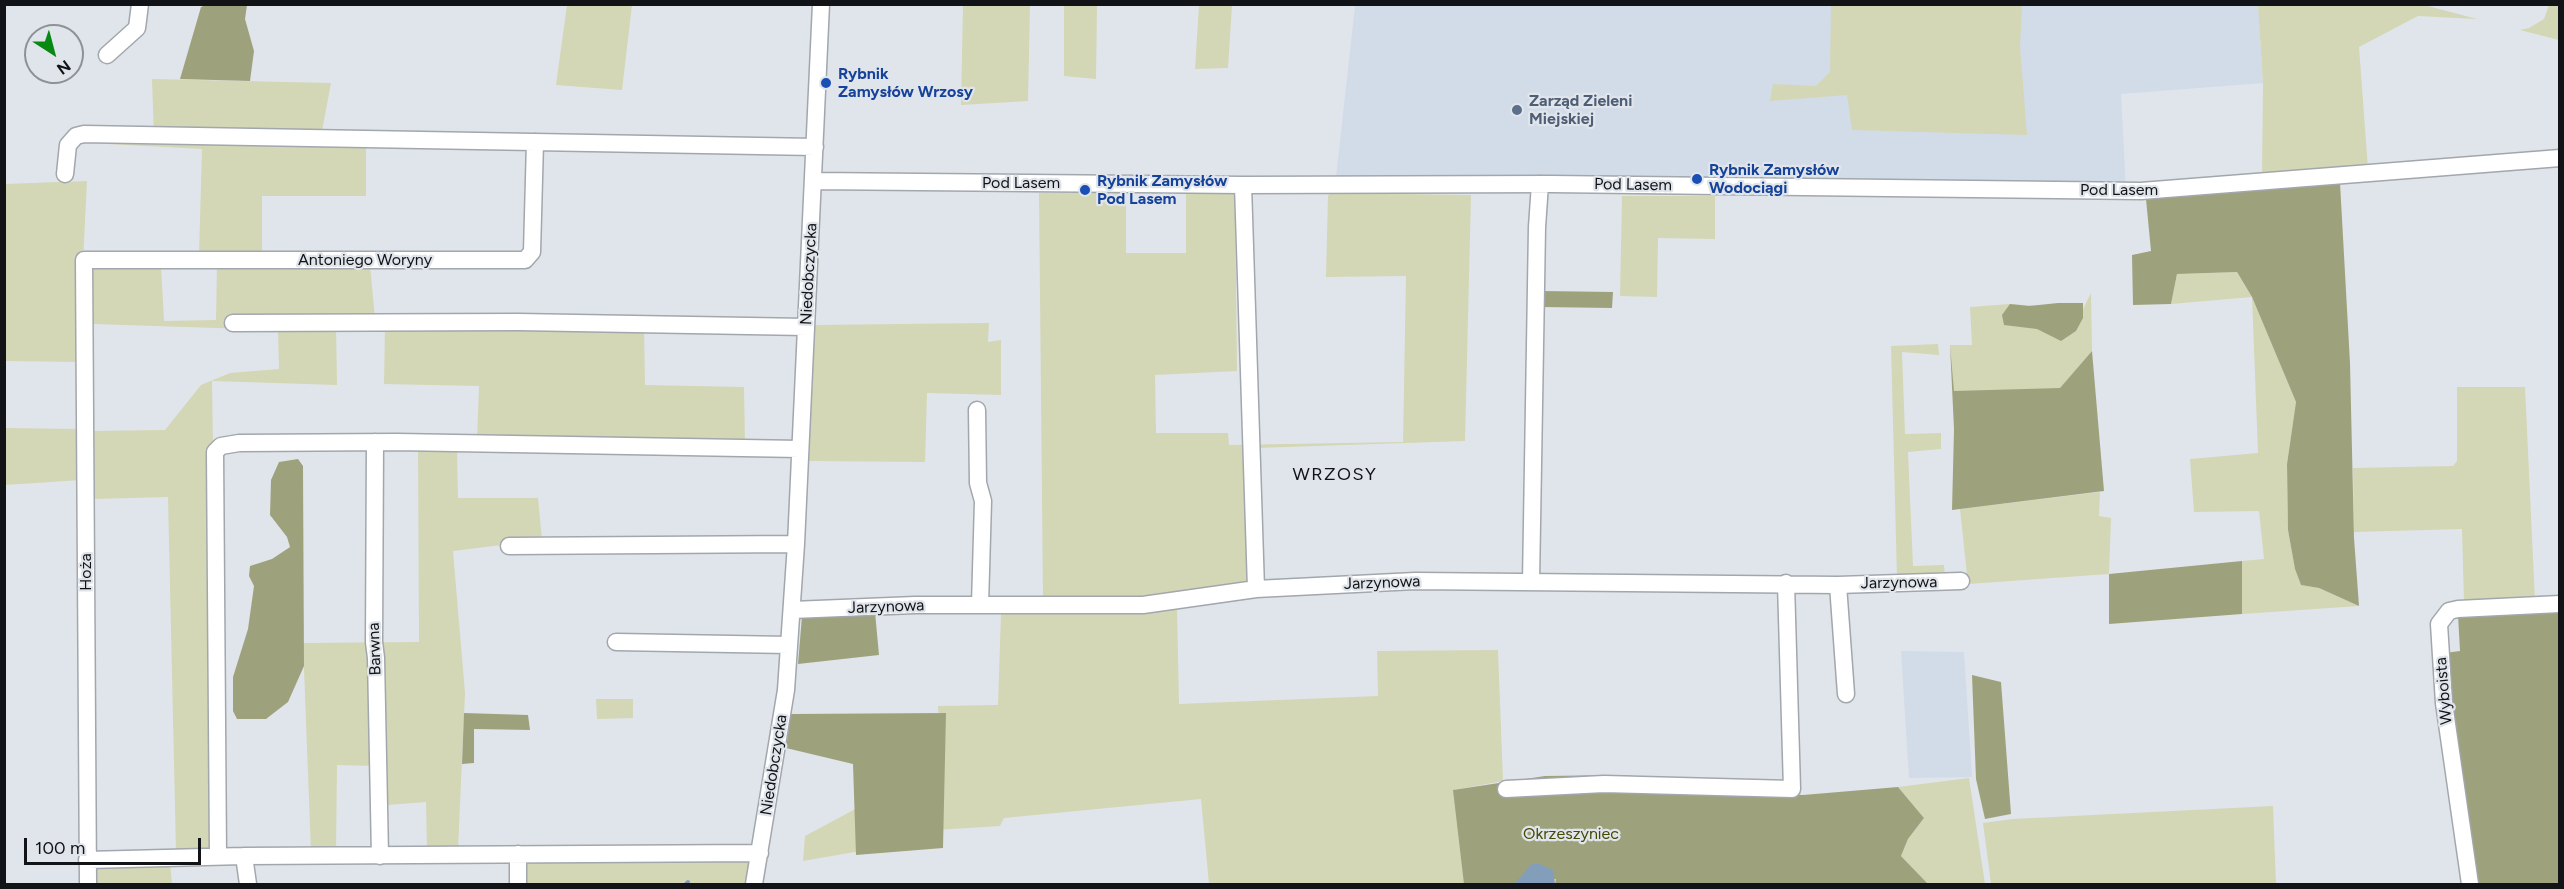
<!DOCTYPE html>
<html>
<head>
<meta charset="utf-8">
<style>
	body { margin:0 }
	#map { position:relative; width:2564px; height:889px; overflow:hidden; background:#e0e5eb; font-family:Figtree,sans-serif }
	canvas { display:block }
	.frame { position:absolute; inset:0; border:6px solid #121316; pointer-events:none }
	.north { position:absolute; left:24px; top:24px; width:60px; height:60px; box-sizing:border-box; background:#e0e5eb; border:2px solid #8e9196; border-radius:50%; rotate:144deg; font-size:16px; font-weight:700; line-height:24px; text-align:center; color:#121316 }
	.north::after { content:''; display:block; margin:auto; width:21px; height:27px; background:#088911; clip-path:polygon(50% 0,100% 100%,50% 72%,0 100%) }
	.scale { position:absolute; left:24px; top:838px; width:177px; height:27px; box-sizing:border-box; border:3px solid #121316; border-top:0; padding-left:8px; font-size:18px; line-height:21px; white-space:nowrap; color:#121316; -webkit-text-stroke:4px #e0e5eb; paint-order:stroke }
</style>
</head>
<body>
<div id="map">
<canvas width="2564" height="889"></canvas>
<div class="frame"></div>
<div class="north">N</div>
<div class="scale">100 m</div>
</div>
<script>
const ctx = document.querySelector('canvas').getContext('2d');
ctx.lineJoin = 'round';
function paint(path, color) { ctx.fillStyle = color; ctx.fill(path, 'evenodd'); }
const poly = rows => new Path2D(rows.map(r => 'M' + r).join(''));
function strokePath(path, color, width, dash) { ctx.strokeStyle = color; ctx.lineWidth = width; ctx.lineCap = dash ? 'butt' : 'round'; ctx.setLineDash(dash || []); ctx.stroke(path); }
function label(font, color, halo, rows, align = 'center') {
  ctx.font = font + ' Figtree,sans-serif'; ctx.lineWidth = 4.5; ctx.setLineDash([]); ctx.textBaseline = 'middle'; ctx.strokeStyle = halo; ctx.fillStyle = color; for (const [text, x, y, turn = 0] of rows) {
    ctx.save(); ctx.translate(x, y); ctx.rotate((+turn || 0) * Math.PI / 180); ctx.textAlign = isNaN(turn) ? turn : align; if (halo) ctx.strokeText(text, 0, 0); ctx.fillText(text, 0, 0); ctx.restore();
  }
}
const built = poly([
	[1347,5,2258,5,2263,83,2121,94,2126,191,1336,177,1355,6],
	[1901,651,1964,652,1972,777,1909,778]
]);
const green = poly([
	[567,5,632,5,622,90,556,85],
	[963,5,1030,5,1028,101,961,105],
	[1064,5,1097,5,1096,79,1064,76],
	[1199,5,1232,5,1228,68,1195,69],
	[1831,5,2022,5,2020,47,2027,135,1852,130,1847,95,1770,101,1773,84,1816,86,1830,72],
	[2258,5,2424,5,2477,19,2418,16,2359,47,2368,169,2262,178,2263,83],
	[2549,5,2559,5,2559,40,2520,30,2529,28,2544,19],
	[152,79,331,83,322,131,366,145,366,196,262,196,262,255,199,255,202,149,88,143,154,137],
	[87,181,78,362,5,361,4,184],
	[1126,191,1126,253,1186,253,1186,191,1235,193,1237,371,1155,375,1156,433,1228,433,1229,445,1403,442,1406,276,1326,277,1328,196,1330,193,1471,195,1465,441,1256,448,1262,578,1177,607,1179,704,1378,696,1377,651,1498,650,1503,781,1454,790,1633,884,1209,884,1201,799,1004,818,1000,826,936,830,942,764,938,706,998,705,1001,614,1043,599,1039,193],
	[1622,196,1715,196,1715,239,1658,238,1657,297,1620,296],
	[217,264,370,265,375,319,644,327,645,385,744,387,745,444,477,441,479,386,384,384,385,326,336,325,337,385,212,381,219,853,176,852,168,497,93,499,91,431,165,430,201,385,230,373,279,369,278,330,93,324,90,265,161,265,164,321,216,320],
	[2237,272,2252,297,2296,402,2287,464,2288,530,2295,569,2301,585,2319,588,2359,606,2242,614,2242,561,2264,559,2259,511,2194,512,2190,459,2258,453,2252,297,2171,304,2177,274],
	[2091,293,2092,351,2058,391,1953,391,1950,345,1972,345,1970,307,2010,304,2083,309],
	[989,323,988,342,1001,340,1001,395,927,393,925,462,809,461,813,325],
	[1938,344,1939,355,1902,352,1905,434,1941,433,1941,449,1908,452,1913,566,1944,565,1945,576,1897,578,1891,346],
	[2457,387,2525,387,2535,601,2464,603,2462,529,2354,532,2353,468,2453,466,2457,461],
	[5,428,80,429,81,480,5,485],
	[418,446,457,449,458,498,538,498,542,540,453,551,465,693,458,849,427,851,426,802,387,805,374,766,337,765,336,852,311,852,303,643,419,642],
	[2100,492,2099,516,2111,518,2109,574,1968,584,1960,509],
	[596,699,633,699,633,718,597,719],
	[1969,778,1985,884,1928,884,1901,856,1908,839,1924,818,1898,787],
	[2273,806,2276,884,1991,884,1983,823,2013,819],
	[859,807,866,850,803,861,805,836],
	[518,859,747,861,750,865,746,884,519,884],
	[170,862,172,884,92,884,95,868]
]);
const forest = poly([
	[206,5,247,5,245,19,254,51,250,81,180,79,201,7],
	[2340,183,2350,363,2354,538,2359,606,2319,588,2301,585,2295,569,2288,530,2287,464,2296,402,2252,297,2237,272,2177,274,2171,304,2133,305,2132,255,2151,251,2146,199],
	[1542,291,1613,292,1612,308,1542,307],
	[2058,303,2083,303,2083,318,2076,331,2061,341,2037,329,2004,325,2002,315,2010,304,2029,306],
	[1950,345,1954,391,2060,388,2092,351,2104,491,1952,510,1954,429],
	[298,459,303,466,304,666,288,702,266,719,237,719,233,711,233,677,248,629,254,586,249,576,250,566,272,559,290,547,287,537,270,515,271,480,279,462],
	[2242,561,2242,614,2109,624,2109,574],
	[2559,609,2559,884,2477,884,2444,653,2460,651,2458,615],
	[875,612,879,655,798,664,802,616],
	[1972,675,2001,682,2011,814,1985,819,1976,779],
	[464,713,528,715,530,730,474,729,474,763,462,764],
	[946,713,943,848,856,855,853,764,786,748,791,714],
	[1620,775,1663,778,1711,790,1803,795,1898,787,1924,818,1908,839,1901,856,1928,884,1555,884,1556,879,1521,878,1514,884,1464,884,1453,790,1545,776]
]);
const water = poly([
	[1532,864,1540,864,1553,870,1555,884,1514,884]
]);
const stream = poly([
	[686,884,688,882]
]);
const minor = poly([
	[107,55,137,28,140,4],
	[65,174,68,145,76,136,84,134,815,147],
	[813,181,1243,185,1551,184,2141,191,2560,158],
	[1243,185,1256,589],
	[233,323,518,322,806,327],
	[977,410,978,483,983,501,980,605],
	[375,442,374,642,376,658,380,856],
	[509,546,796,544],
	[1531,582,1537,227,1540,184],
	[1838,585,1846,694],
	[792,610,915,605,1143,605,1256,589,1415,581,1838,585,1961,581],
	[616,642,789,645],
	[1506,789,1604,784,1792,789,1786,583],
	[218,856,215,452,221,446,239,443,397,442,800,449],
	[244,856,248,884],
	[87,860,244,856,760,853],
	[88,884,84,260,525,260,532,252,535,142],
	[518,884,518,854],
	[754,884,786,690,796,544,821,4],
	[2470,884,2444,703,2439,624,2449,611,2458,609,2560,604]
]);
const markers = [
	[826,83,6,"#1a4fb4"],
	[1517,110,6,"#5c6f8a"],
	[1697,179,6,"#1a4fb4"],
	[1085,190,6,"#1a4fb4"]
];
const transitNames = [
	["Rybnik",838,74],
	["Zamysłów Wrzosy",838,92],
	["Rybnik Zamysłów",1709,170],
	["Wodociągi",1709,188],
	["Rybnik Zamysłów",1097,181],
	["Pod Lasem",1097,199]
];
const serviceNames = [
	["Zarząd Zieleni",1529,101],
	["Miejskiej",1529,119]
];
const streetNames = [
	["Pod Lasem",1021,183],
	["Pod Lasem",1633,185,1],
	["Pod Lasem",2119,190],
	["Antoniego Woryny",365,260],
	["Niedobczycka",809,274,-87],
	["Hoża",86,572,-90],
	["Jarzynowa",1382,583,-2],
	["Jarzynowa",1899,583,-1],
	["Jarzynowa",886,607,-2],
	["Barwna",375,649,-92],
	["Wyboista",2444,691,-95],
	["Niedobczycka",774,765,-81]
];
const parkNames = [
	["Okrzeszyniec",1571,834]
];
const neighbourhoodNames = [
	["WRZOSY",1335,475]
];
paint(built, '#d2dbe8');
paint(green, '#d3d7b5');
paint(forest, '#9ea27c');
paint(water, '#829ebb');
strokePath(stream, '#829ebb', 4);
strokePath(minor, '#a2a7ad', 19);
strokePath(minor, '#fff', 16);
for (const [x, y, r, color] of markers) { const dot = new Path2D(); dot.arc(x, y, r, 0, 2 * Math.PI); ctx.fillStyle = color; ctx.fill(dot); strokePath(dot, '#e0e5eb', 2); }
label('bold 16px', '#164399', '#e0e5eb', transitNames, 'left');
label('bold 16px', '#4e5e75', '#e0e5eb', serviceNames, 'left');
label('16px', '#121316', '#e0e5eb', streetNames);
label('16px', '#444804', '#e0e5eb', parkNames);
ctx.letterSpacing = '1.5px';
label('18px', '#121316', '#e0e5eb', neighbourhoodNames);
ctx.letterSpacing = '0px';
</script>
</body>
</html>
